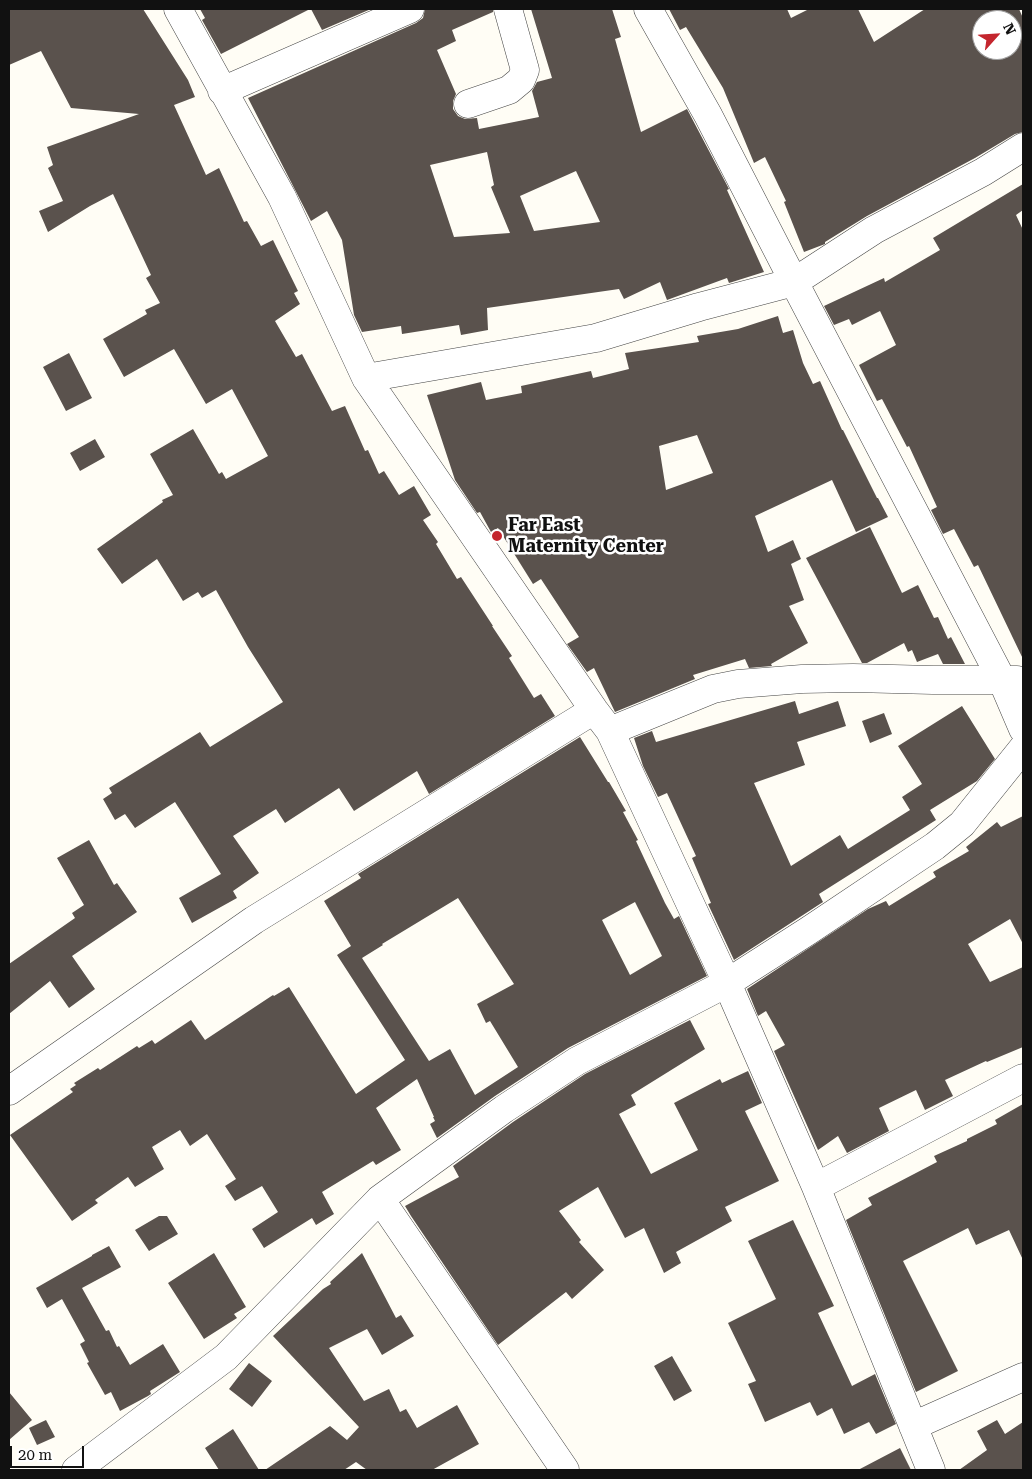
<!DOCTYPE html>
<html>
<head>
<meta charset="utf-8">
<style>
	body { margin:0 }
	#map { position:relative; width:1032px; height:1479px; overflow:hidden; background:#fffdf5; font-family:"Roboto Serif",serif }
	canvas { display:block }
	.frame { position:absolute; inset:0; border:10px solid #111; pointer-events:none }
	.north { position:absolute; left:972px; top:10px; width:50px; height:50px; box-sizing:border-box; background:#fff; border:1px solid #a0a0a0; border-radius:50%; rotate:64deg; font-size:14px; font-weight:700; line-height:20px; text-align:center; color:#111 }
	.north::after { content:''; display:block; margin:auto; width:18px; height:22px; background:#c4262e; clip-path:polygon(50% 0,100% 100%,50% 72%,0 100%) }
	.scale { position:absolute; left:10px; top:1446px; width:74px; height:22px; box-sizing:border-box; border:2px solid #111; border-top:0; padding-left:6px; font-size:15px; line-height:18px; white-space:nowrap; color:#111; -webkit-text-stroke:4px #fff; paint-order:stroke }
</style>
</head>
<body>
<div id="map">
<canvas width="1032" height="1479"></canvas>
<div class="frame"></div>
<div class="north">N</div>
<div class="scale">20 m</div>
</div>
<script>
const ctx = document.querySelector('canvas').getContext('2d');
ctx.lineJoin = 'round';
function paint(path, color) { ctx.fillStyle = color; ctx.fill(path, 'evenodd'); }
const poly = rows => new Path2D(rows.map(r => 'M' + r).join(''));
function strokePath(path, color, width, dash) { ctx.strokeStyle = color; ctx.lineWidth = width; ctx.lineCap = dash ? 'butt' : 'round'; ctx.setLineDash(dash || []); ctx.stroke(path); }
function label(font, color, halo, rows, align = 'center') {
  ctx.font = font + ' "Roboto Serif",serif'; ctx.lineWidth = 5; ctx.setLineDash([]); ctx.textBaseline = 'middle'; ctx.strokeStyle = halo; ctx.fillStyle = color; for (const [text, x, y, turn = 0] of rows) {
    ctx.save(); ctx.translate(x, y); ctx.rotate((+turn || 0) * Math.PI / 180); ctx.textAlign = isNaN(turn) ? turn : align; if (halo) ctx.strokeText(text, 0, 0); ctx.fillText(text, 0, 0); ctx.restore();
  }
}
const building = poly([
	[9,9,143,9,188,80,195,97,174,105,206,175,219,168,244,222,247,221,261,246,273,240,298,291,294,293,300,304,275,321,296,357,302,354,332,411,345,406,365,451,368,450,379,474,384,471,399,495,414,486,431,515,423,520,438,542,436,544,457,579,461,577,493,626,492,626,512,656,509,658,534,698,541,694,555,716,429,794,417,771,354,811,339,788,285,823,276,809,233,836,259,873,233,891,237,898,192,923,179,898,221,874,175,802,135,828,125,814,115,820,103,799,112,793,109,788,200,732,210,747,283,702,248,647,216,590,202,598,198,592,183,601,157,559,122,584,97,549,163,502,162,500,173,495,150,454,193,429,219,474,222,472,226,479,268,456,232,389,206,404,174,349,124,377,103,339,147,314,145,310,160,303,146,278,151,275,113,194,90,206,48,232,39,211,63,201,48,168,53,165,47,147,139,114,71,108,41,51,9,65],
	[200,9,310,9,221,54,202,20,205,18],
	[311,9,371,9,322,30],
	[425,9,493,9,493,12,452,30,456,41,437,50,456,94,453,101,453,109,458,116,465,119,477,118,479,129,539,117,532,91,537,82,552,78,531,9,612,9,621,37,615,39,641,132,687,109,729,189,727,190,764,272,729,283,727,278,667,300,660,282,624,299,619,289,487,308,488,330,461,335,459,325,402,334,401,326,362,332,354,315,342,240,327,211,311,221,248,98,416,23,423,18],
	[487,152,494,185,491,187,510,233,454,237,430,165],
	[576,171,600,222,534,231,520,196],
	[669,9,787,9,791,18,809,9,858,9,874,42,925,9,1019,9,1023,18,1023,132,1015,134,975,158,867,216,825,242,825,244,804,252,784,202,786,201,765,157,754,163,723,88,686,27,680,30],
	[982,20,1012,20,1012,50,982,50],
	[1023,184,1023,210,1016,215,1023,230,1023,659,978,565,974,567,954,529,943,534,931,510,937,507,909,446,907,447,882,399,877,401,859,365,896,345,880,311,852,325,849,319,834,325,824,306,884,278,885,282,940,250,933,238],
	[778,316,783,333,793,330,803,363,813,384,820,381,842,430,843,430,877,498,878,498,888,517,856,532,832,480,755,516,768,552,793,540,801,559,791,564,804,600,789,606,808,643,771,664,772,666,749,668,745,659,693,675,695,679,615,712,594,668,587,672,567,644,579,637,541,579,533,584,498,528,491,532,480,512,477,513,455,480,427,395,481,382,486,400,522,393,521,386,591,371,593,378,629,369,625,353,699,342,697,336,738,329],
	[697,435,713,473,666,490,659,446],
	[69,353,92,398,66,411,43,367],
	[95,439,105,457,80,471,70,453],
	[870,527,902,593,918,585,934,618,938,617,948,639,951,637,965,664,943,664,938,654,917,662,912,650,908,652,904,643,867,663,862,663,806,558],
	[795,701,799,714,838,701,846,726,797,742,805,765,754,783,791,866,840,835,848,849,910,810,902,797,922,784,898,746,962,706,995,759,977,781,930,810,936,820,819,894,823,902,734,960,708,904,711,903,692,858,696,856,667,793,658,797,643,766,634,738,652,731,656,742],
	[884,713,892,734,870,743,862,721],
	[580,737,608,782,609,782,626,811,623,812,638,840,636,841,665,903,674,919,679,916,707,976,568,1048,495,1096,437,1138,430,1124,435,1121,433,1117,434,1117,417,1079,376,1108,401,1150,376,1165,373,1161,322,1192,334,1214,316,1225,312,1218,264,1248,252,1229,278,1212,262,1186,235,1201,225,1186,236,1179,207,1134,190,1146,180,1130,152,1147,164,1169,135,1187,128,1177,95,1200,98,1203,72,1221,10,1135,73,1092,70,1089,76,1085,74,1083,98,1068,100,1070,137,1046,139,1048,152,1040,155,1044,191,1020,205,1040,273,995,274,996,289,987,356,1094,405,1060,337,955,351,946,324,901,361,878,358,874],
	[458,898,514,984,477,1004,486,1023,490,1021,518,1067,475,1095,450,1049,429,1061,362,958,383,945,382,944],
	[635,902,662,956,630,975,602,920],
	[1023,816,1023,944,1010,919,968,944,990,982,1023,967,1023,1047,987,1062,986,1061,945,1080,953,1096,925,1110,916,1090,879,1108,889,1131,847,1153,838,1136,818,1150,774,1051,785,1045,766,1011,758,1016,747,989,868,909,886,901,889,906,936,877,933,872,969,851,966,847,997,822,1001,827],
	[89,840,114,885,117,883,137,912,72,956,95,989,69,1008,50,981,9,1014,9,964,75,918,72,913,84,905,57,858],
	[690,1020,705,1049,631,1095,636,1105,619,1114,651,1174,698,1150,674,1103,720,1079,722,1083,748,1071,762,1103,745,1111,779,1181,725,1207,732,1221,676,1252,681,1263,664,1273,644,1228,625,1238,598,1187,559,1211,581,1240,579,1242,604,1270,572,1299,566,1292,498,1345,411,1216,405,1206,459,1177,453,1166,513,1122,585,1074],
	[1023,1104,1023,1260,1009,1230,976,1245,968,1228,903,1261,958,1371,916,1392,846,1220,872,1205,868,1198,937,1162,934,1156,967,1141,967,1139,997,1124,995,1120],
	[159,1216,167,1216,178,1234,149,1251,135,1230],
	[793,1220,834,1306,818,1313,852,1386,875,1374,896,1424,876,1434,869,1422,844,1434,832,1408,817,1416,810,1402,765,1422,748,1384,756,1381,728,1323,776,1299,748,1241],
	[109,1246,121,1267,82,1288,106,1331,109,1330,117,1347,119,1346,130,1365,163,1344,180,1372,150,1391,151,1394,148,1396,120,1411,111,1392,105,1395,87,1363,89,1362,80,1344,85,1341,62,1299,47,1308,36,1288,92,1256,92,1255],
	[214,1253,246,1307,234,1314,237,1318,204,1339,168,1283],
	[362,1253,396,1318,401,1315,414,1336,382,1355,367,1329,329,1348,364,1401,389,1389,400,1412,406,1409,417,1428,457,1405,479,1444,432,1470,367,1470,356,1462,344,1470,265,1470,330,1426,347,1440,359,1427,273,1336,323,1289,331,1284,330,1282],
	[672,1356,692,1391,674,1401,654,1366],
	[249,1363,272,1381,252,1407,229,1389],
	[9,1392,32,1420,9,1440],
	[46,1420,55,1437,37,1445,29,1428],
	[997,1420,1005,1434,1023,1422,1023,1470,959,1470,987,1450,977,1431],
	[233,1429,259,1470,219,1470,205,1448],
	[900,1448,911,1470,858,1470]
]);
const minor = poly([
	[178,9,282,197,366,378,594,710,610,731,727,983,816,1187,931,1470],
	[648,9,708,115,794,282,1002,680,1023,729],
	[222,91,410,9],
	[468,104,509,90,521,80,525,70,508,9],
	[366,378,596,338,699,307,794,282,874,230,983,172,1023,147],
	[610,731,713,689,738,684,802,679,853,678,933,680,1017,680],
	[9,1091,254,920,594,710],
	[816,1187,1023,1078],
	[380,1199,565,1470],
	[913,1426,1023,1377],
	[76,1470,226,1357,380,1199,504,1109,577,1061,727,983,808,931,935,846,962,824,1023,748]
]);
const markers = [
	[497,536,6,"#c4262e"]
];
const poiNames = [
	["Far East",508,526],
	["Maternity Center",508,547]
];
paint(building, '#5a524d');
strokePath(minor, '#444', 29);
strokePath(minor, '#fff', 28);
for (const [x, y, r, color] of markers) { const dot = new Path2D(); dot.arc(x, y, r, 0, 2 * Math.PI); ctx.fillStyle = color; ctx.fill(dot); strokePath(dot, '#fff', 2); }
label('bold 18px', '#111', '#fff', poiNames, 'left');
</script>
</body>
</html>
